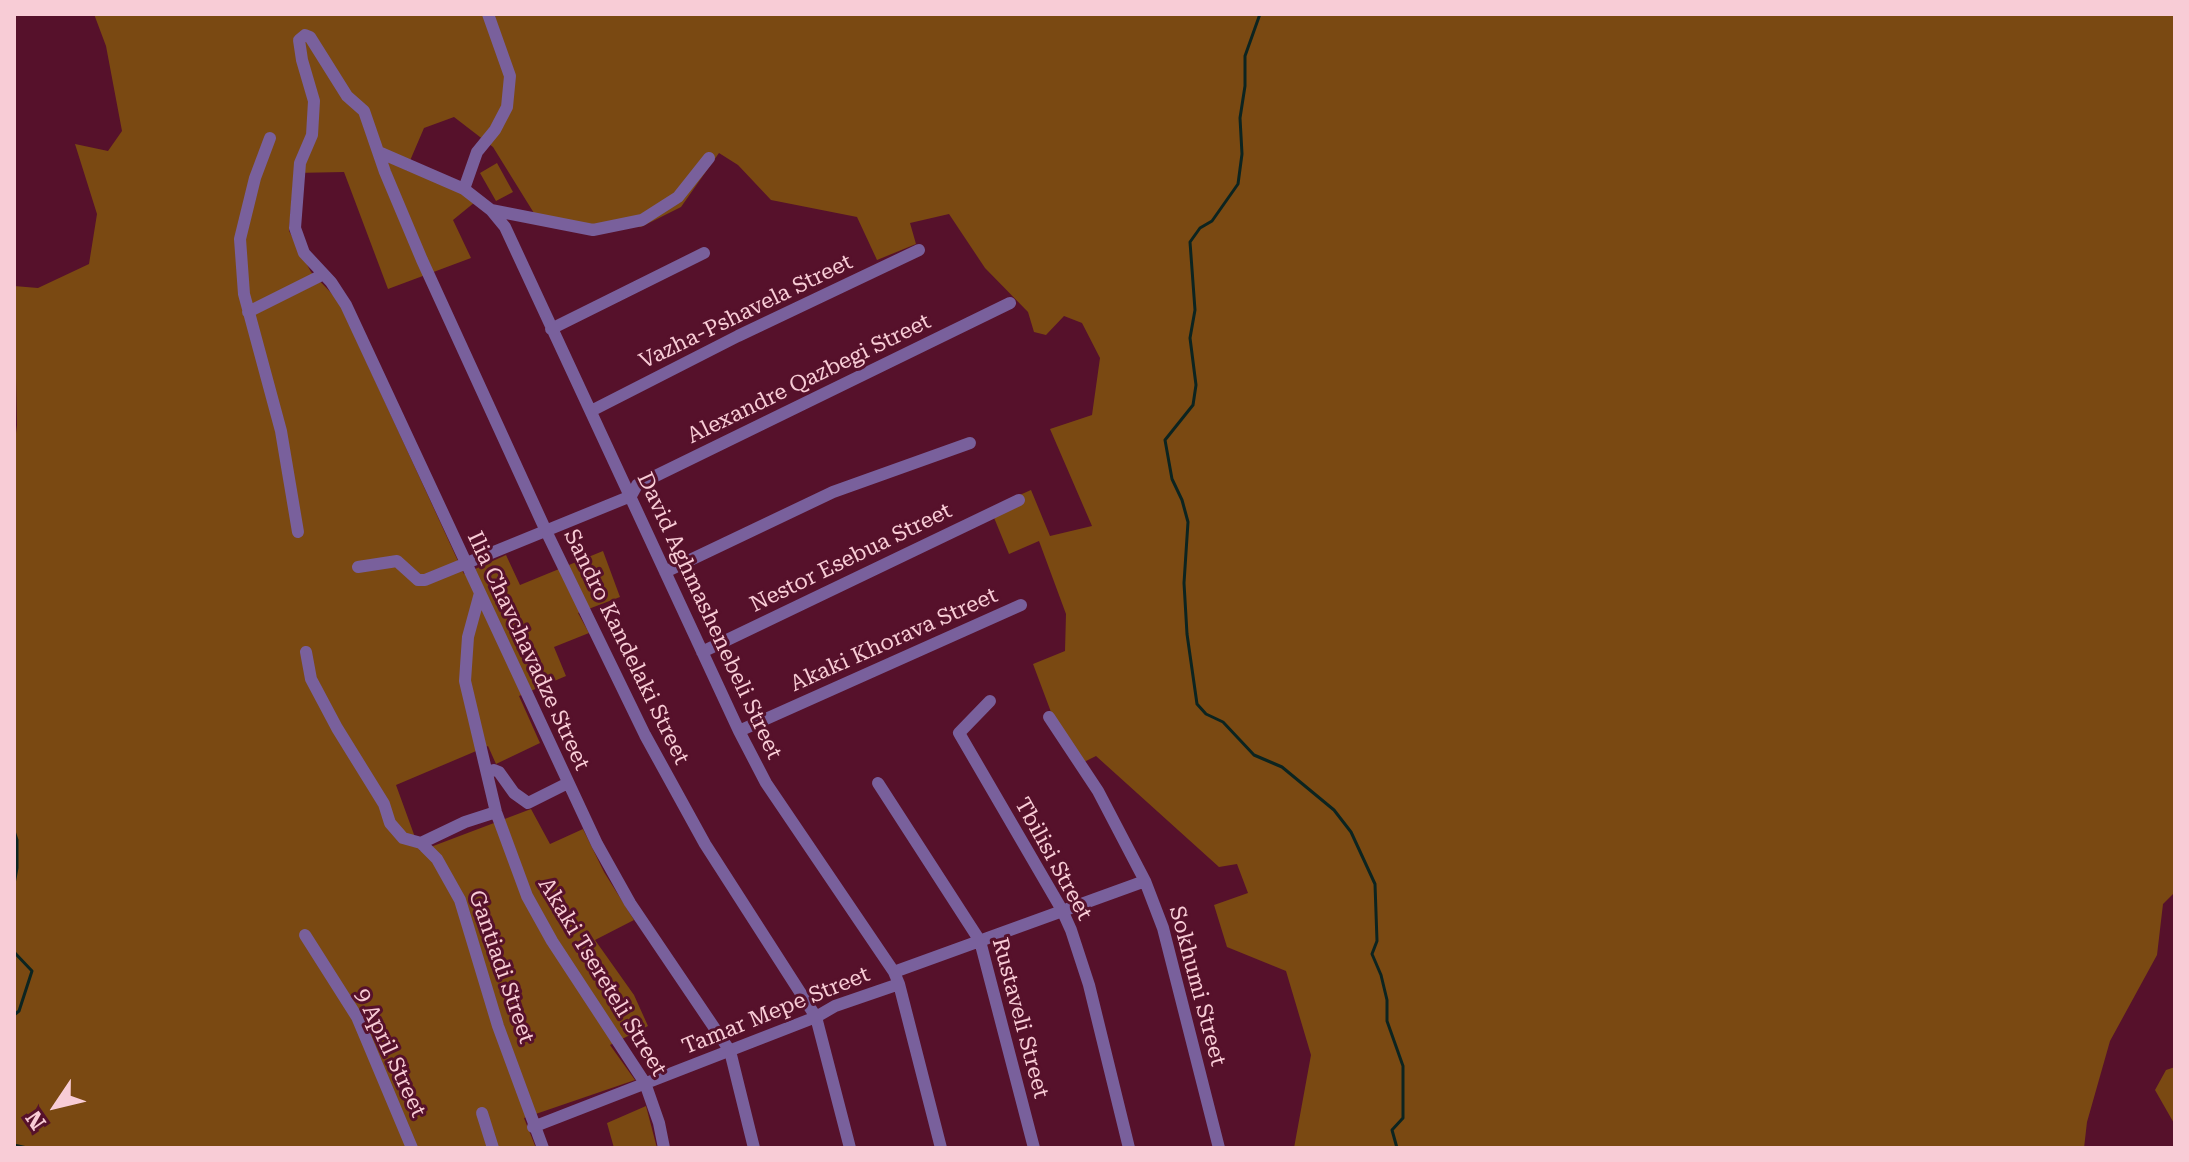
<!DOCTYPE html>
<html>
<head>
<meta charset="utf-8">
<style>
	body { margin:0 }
	#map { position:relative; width:2189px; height:1162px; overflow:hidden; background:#56112b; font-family:"Roboto Serif",serif }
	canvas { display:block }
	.frame { position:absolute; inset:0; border:16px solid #f8ccd6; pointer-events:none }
	.north { position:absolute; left:16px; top:1066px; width:80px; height:80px; -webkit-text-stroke:6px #56112b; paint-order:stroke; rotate:235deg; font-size:22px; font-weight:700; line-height:32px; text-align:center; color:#f8ccd6 }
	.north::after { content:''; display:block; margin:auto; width:28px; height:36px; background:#f8ccd6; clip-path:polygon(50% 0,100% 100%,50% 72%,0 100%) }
</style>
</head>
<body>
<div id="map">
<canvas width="2189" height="1162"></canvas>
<div class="frame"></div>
<div class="north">N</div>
</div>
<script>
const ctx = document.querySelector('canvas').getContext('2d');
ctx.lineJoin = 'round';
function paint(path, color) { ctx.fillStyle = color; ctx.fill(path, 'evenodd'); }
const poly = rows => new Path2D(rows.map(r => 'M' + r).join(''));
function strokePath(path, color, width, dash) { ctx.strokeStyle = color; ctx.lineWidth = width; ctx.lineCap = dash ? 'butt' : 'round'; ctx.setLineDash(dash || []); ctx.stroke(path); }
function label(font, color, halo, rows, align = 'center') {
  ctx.font = font + ' "Roboto Serif",serif'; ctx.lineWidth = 6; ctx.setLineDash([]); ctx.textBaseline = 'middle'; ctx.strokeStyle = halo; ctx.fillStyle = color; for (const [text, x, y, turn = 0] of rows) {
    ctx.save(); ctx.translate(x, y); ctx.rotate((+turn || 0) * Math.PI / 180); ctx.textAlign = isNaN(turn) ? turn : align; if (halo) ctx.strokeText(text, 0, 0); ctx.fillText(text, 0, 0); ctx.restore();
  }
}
const green = poly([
	[94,14,2175,14,2175,892,2163,904,2157,955,2110,1041,2087,1122,2084,1148,1294,1148,1311,1055,1286,971,1227,947,1214,905,1248,893,1237,864,1219,867,1096,756,1084,762,1051,712,1033,664,1065,651,1066,614,1039,541,1009,554,990,508,1031,490,1050,536,1092,526,1050,429,1092,415,1100,358,1082,323,1064,316,1046,335,1034,332,1028,312,985,268,949,214,910,223,916,244,877,260,857,217,771,200,738,165,719,153,681,207,641,227,586,226,537,218,493,147,454,117,424,128,406,170,462,190,475,202,453,220,471,258,388,289,344,172,294,173,289,231,311,272,338,300,464,574,506,555,520,585,603,551,620,597,578,613,589,633,554,647,566,676,519,696,540,743,496,764,488,746,396,785,420,851,531,809,550,844,583,829,604,872,634,920,595,940,634,995,648,1026,610,1045,635,1080,524,1118,536,1148,14,1148,14,450,17,425,14,286,38,288,89,264,97,214,75,144,108,151,122,131,106,46],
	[497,163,513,192,496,201,480,173],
	[2175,1067,2175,1125,2155,1090,2166,1070],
	[646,1106,657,1148,614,1148,607,1123]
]);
const stream = poly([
	[1260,14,1245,56,1245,86,1240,118,1242,154,1238,184,1212,221,1200,228,1190,242,1195,310,1190,338,1196,385,1193,405,1165,440,1172,479,1182,500,1188,522,1184,583,1187,634,1197,704,1206,714,1223,722,1254,755,1282,767,1334,810,1351,832,1375,884,1377,941,1372,954,1381,975,1387,1000,1387,1021,1403,1066,1403,1118,1392,1130,1397,1148],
	[14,831,17,840,17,868,14,884],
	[14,952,32,971,19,1011,14,1015],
	[14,1145,27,1148]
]);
const minor = poly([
	[270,138,255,178,240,239,244,294,281,431,298,532],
	[381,153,464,189,491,210,505,227,739,731,766,783,894,972,899,984,941,1148],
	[464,189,477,152,495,130,507,107,510,76,488,14],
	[491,210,593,230,642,220,678,197,709,158],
	[248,312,322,275],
	[551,329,704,253],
	[591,411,738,336,919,250],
	[358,567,397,561,418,580,425,580,631,496,637,485,1010,303],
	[665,572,833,492,970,443],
	[480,593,468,637,465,681,496,812,527,896,552,941,645,1083,659,1123,664,1148],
	[306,652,311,679,337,728,384,804,390,823,403,838,421,843,437,859,460,900,498,1026,543,1148],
	[702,652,1019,500],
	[990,701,959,733,1062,910,1071,930,1089,985,1129,1148],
	[1049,717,1098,791,1145,881,1163,928,1219,1148],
	[739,731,1021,605],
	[487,772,494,770,499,772,514,793,528,803,568,783],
	[878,783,980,941,1034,1148],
	[421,843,465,822,496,812],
	[305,935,357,1017,412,1148],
	[894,972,1145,881],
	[482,1113,493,1148],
	[533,1127,816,1017,835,1006,899,984],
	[754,1148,730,1051,630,903,597,844,346,305,331,282,304,253,295,228,300,163,312,135,314,101,302,60,299,40,305,35,310,37,347,96,364,111,385,172,422,260,546,531,645,735,705,844,816,1017,850,1148]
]);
const streetNames = [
	["Vazha-Pshavela Street",746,312,-26],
	["Alexandre Qazbegi Street",809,379,-26],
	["Nestor Esebua Street",851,558,-26],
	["David Aghmashenebeli Street",709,616,65],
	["Akaki Khorava Street",894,640,-24],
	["Sandro Kandelaki Street",626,647,64],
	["Ilia Chavchavadze Street",528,651,65],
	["Tbilisi Street",1053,859,61],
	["Gantiadi Street",501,967,71],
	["Akaki Tsereteli Street",602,977,59],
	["Sokhumi Street",1197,986,75],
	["Tamar Mepe Street",776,1011,-22],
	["Rustaveli Street",1020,1018,75],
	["9 April Street",390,1053,65]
];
paint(green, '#7a4912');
strokePath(stream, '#0c2420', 3);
strokePath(minor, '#79609c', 12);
label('22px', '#f8ccd6', '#56112b', streetNames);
</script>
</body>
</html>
